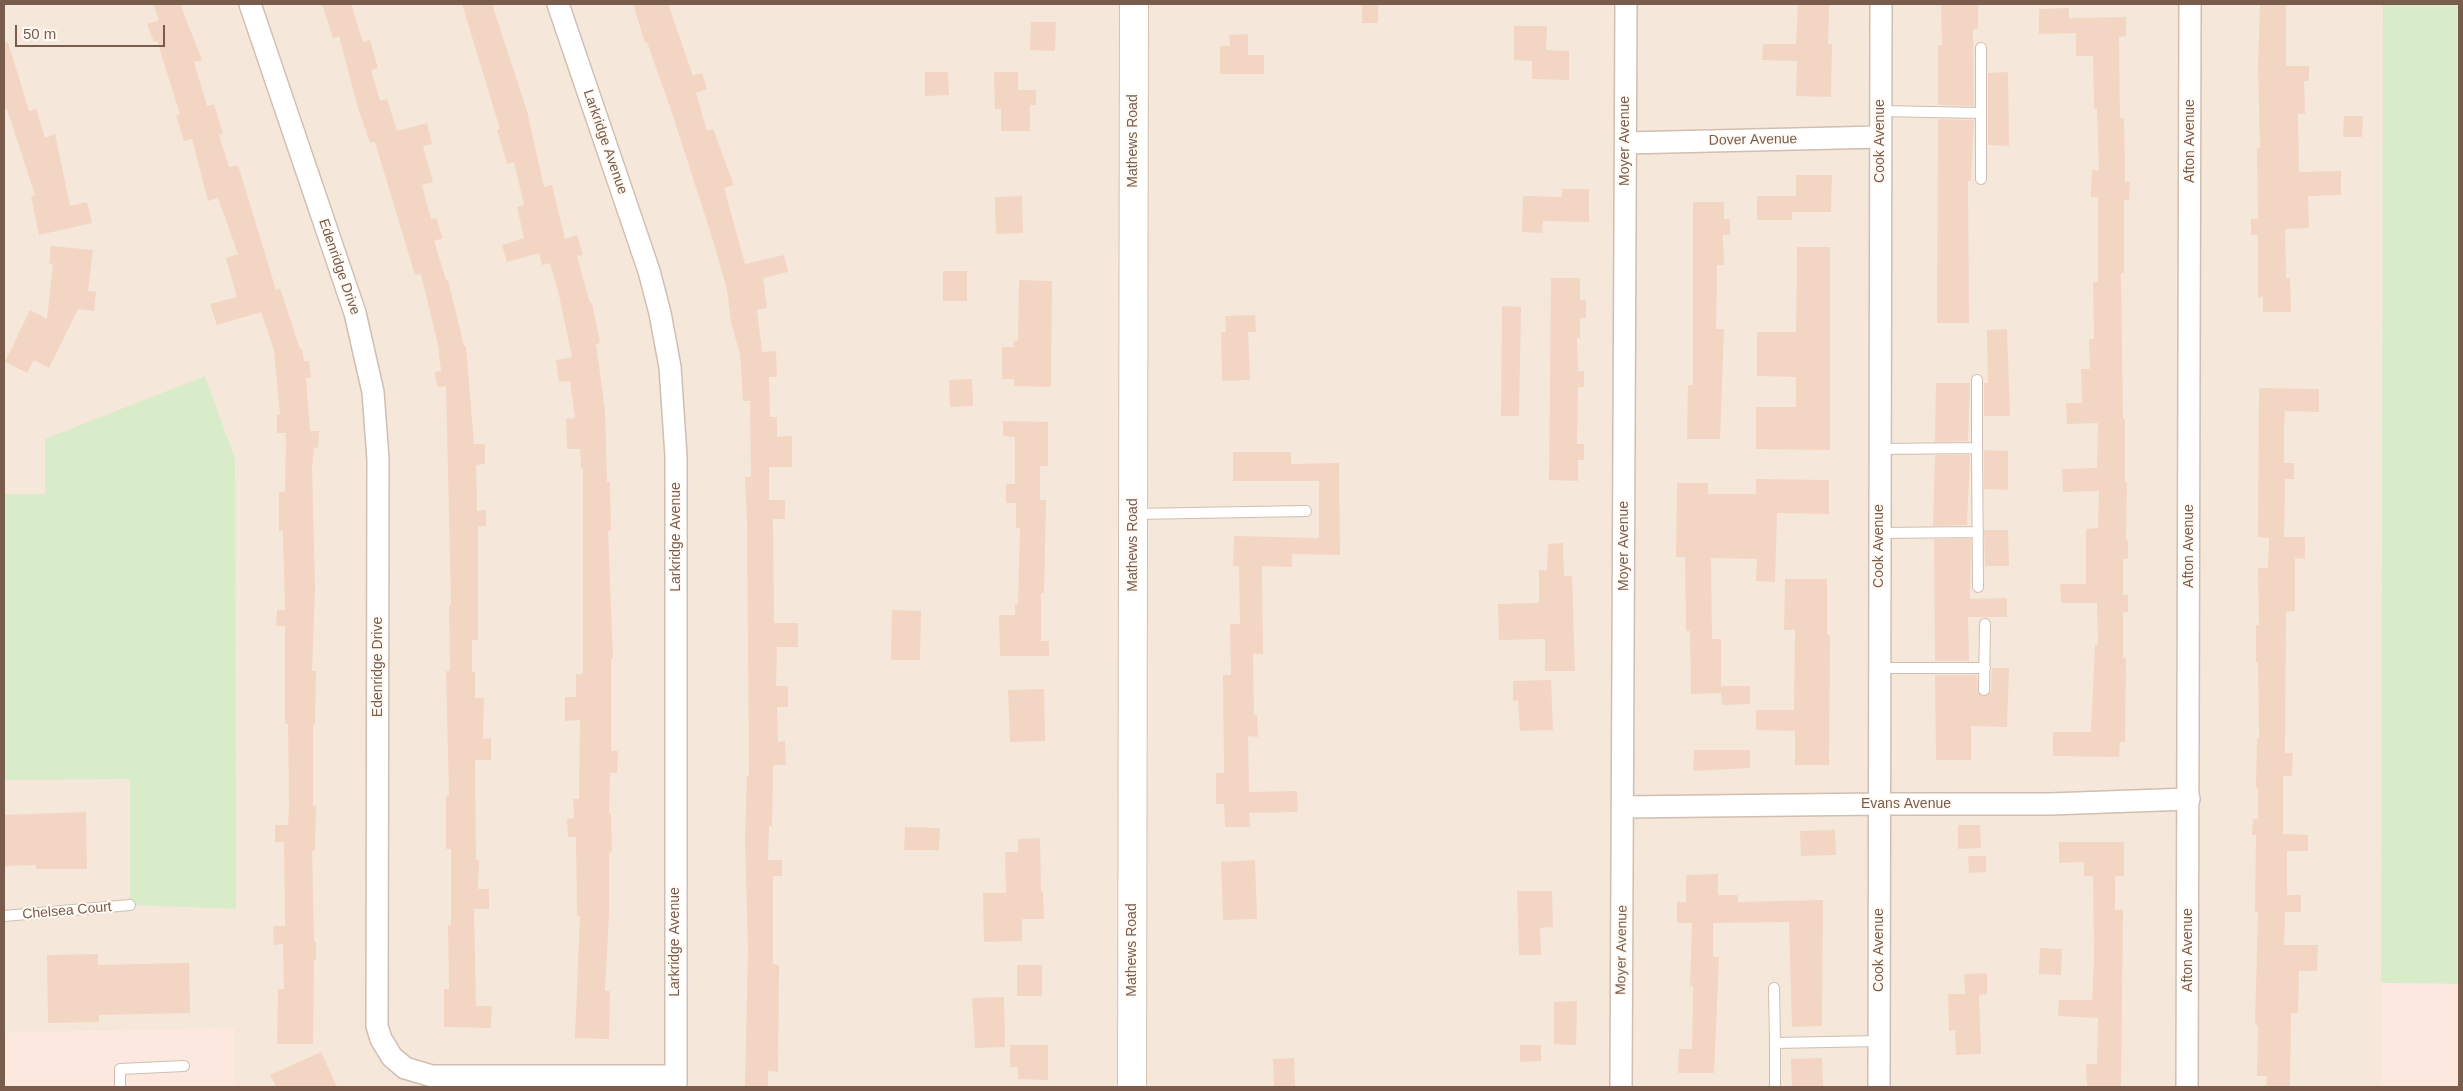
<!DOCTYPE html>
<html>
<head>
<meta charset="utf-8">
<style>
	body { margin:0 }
	#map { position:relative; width:2463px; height:1091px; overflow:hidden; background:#fdf6ec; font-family:Helvetica,sans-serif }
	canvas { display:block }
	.frame { position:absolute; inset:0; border:5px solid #7a5c4d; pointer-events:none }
	.scale { position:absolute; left:15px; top:25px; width:150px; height:22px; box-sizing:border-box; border:2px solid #7a5c4d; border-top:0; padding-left:6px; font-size:15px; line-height:18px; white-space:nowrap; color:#7a5c4d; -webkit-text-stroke:4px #fffaf3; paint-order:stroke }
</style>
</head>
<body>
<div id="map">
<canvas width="2463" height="1091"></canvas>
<div class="frame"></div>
<div class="scale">50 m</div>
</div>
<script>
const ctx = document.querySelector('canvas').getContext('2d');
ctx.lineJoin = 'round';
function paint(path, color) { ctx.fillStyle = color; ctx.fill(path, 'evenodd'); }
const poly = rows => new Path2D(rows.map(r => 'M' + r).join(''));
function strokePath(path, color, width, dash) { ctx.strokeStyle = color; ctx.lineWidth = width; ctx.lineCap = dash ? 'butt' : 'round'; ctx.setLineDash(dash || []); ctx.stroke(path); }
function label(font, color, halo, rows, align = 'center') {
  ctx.font = font + ' Helvetica,sans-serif'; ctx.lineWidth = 4; ctx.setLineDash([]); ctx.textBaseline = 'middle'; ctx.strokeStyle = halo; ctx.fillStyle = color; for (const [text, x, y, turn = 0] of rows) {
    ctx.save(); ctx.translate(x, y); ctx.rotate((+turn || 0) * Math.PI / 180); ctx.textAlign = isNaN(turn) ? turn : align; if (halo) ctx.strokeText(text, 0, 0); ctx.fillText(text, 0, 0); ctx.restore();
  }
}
const residential = poly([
	[4,4,2459,4,2384,154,2381,1087,235,1087,235,1029,4,1033]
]);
const commercial = poly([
	[2381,983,2459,984,2459,1087,2381,1087],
	[235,1029,235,1087,4,1087,4,1033]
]);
const green = poly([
	[2383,4,2459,4,2459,984,2381,983],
	[205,376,235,459,236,909,130,905,130,779,4,780,4,494,45,494,45,439]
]);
const building = poly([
	[153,4,180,4,202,60,194,62,207,106,214,104,223,133,219,135,229,167,238,165,276,290,280,288,300,349,302,349,304,361,309,361,311,378,306,378,310,431,319,431,318,448,314,447,312,469,315,588,312,671,316,671,315,725,313,725,313,806,316,806,315,851,312,851,314,942,316,942,316,960,314,960,313,1044,277,1044,278,989,284,989,283,944,274,945,273,926,285,926,284,842,275,842,275,825,288,825,289,805,288,724,285,724,285,626,276,626,277,610,285,610,283,531,279,531,279,492,285,492,286,433,277,433,277,415,280,415,274,350,261,312,217,325,210,304,237,297,226,258,238,254,218,198,208,201,192,139,184,141,176,115,180,114,157,41,154,42,147,24,159,20],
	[322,4,351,4,363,42,370,40,378,68,371,70,380,101,387,99,397,131,427,123,432,144,423,146,433,182,422,185,431,219,436,218,443,238,434,241,446,280,448,280,464,346,466,346,474,444,485,444,485,464,476,465,477,511,486,510,486,526,478,526,478,640,472,640,472,672,475,672,475,698,484,698,483,739,491,738,491,760,475,760,476,860,479,860,478,889,489,889,489,909,474,909,476,1006,492,1006,491,1028,444,1027,444,989,449,989,448,925,451,925,451,849,446,849,446,796,449,796,446,671,450,671,449,605,451,605,446,386,437,387,435,372,441,371,438,345,421,274,415,275,375,142,370,143,358,108,339,36,333,38],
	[462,4,492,4,527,111,544,187,552,185,565,239,577,235,583,255,577,256,590,303,592,303,600,343,596,344,605,410,607,482,610,482,611,531,608,531,613,659,611,659,611,751,618,751,617,773,610,773,609,813,611,813,612,852,609,853,609,915,605,991,610,991,609,1039,575,1038,580,916,577,916,576,837,568,837,567,819,574,818,573,799,579,799,580,720,565,721,565,697,576,697,576,674,583,674,583,468,581,468,580,449,567,449,566,419,575,418,570,381,559,382,556,360,572,357,559,295,550,263,542,265,539,253,507,262,502,245,524,238,517,207,524,205,514,162,507,164,497,129,500,129],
	[633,4,668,4,693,76,702,73,707,89,696,93,707,131,713,129,734,185,724,188,745,264,784,255,788,272,763,278,767,308,757,310,762,352,776,351,777,377,769,377,770,417,777,417,777,437,792,436,792,467,769,467,769,500,785,500,785,519,773,519,774,623,798,623,798,647,777,647,776,686,788,686,788,707,777,707,778,742,785,741,786,765,773,765,772,826,769,826,768,860,782,860,782,876,773,876,773,964,779,965,778,1072,768,1071,768,1087,745,1087,748,950,745,839,747,776,749,776,747,520,745,477,751,477,750,401,743,401,740,354,731,322,727,289,711,234,672,113,647,42,645,43],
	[1362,4,1378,4,1378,23,1362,23],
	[1798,4,1829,4,1828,44,1832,44,1831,97,1796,96,1797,61,1762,60,1763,44,1796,44],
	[1941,4,1978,4,1978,29,1973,29,1974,106,1938,105,1938,45,1942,45],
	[2260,4,2286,4,2286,66,2309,66,2309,81,2304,81,2305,114,2298,114,2299,172,2341,171,2341,195,2308,196,2309,228,2285,229,2286,278,2290,278,2291,312,2263,312,2263,297,2258,298,2258,235,2251,235,2251,219,2258,219,2257,148,2260,148,2258,66],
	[2069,8,2069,18,2126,17,2126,36,2119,37,2120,118,2124,118,2125,182,2130,182,2129,200,2124,200,2124,273,2121,273,2123,419,2125,419,2125,482,2127,482,2126,540,2128,540,2128,559,2123,559,2123,595,2128,595,2128,612,2123,612,2123,658,2126,658,2125,742,2120,742,2119,757,2053,756,2053,732,2091,732,2095,645,2098,645,2097,603,2061,603,2060,584,2086,584,2086,529,2098,528,2099,491,2063,492,2062,469,2097,468,2098,423,2067,424,2066,403,2082,403,2081,369,2090,369,2089,339,2094,339,2093,282,2098,282,2098,197,2091,197,2092,170,2099,170,2097,109,2094,109,2093,56,2076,56,2076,33,2039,34,2039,9],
	[1031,22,1056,22,1055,51,1030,50],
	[1514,26,1547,26,1546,50,1569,51,1569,80,1532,79,1532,61,1514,60],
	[1248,34,1248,55,1264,55,1264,74,1220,74,1220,46,1230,46,1229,35],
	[8,42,29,111,36,109,45,138,55,134,70,206,87,202,92,223,39,235,31,196,35,195,7,109,4,110,4,43],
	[925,72,948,72,949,95,925,96],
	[994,72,1018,72,1018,90,1036,90,1036,105,1030,105,1030,131,1001,131,1001,109,995,109],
	[2008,72,2009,146,1988,145,1988,73],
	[2344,116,2363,116,2362,137,2343,137],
	[1938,119,1974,120,1971,181,1968,181,1969,323,1937,323],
	[1796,175,1832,175,1831,212,1792,212,1792,220,1757,220,1757,196,1796,196],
	[1562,189,1589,189,1589,222,1543,221,1542,233,1522,232,1523,196,1562,197],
	[1022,196,1023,233,996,234,995,197],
	[1693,202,1724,202,1724,219,1730,219,1730,235,1723,235,1724,265,1717,265,1716,329,1724,329,1720,439,1687,439,1688,385,1693,385],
	[51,246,93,250,88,291,96,292,94,311,78,309,49,368,34,360,27,373,5,362,30,310,47,319,53,264,49,264],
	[1797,247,1830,247,1830,450,1756,449,1756,407,1796,407,1796,377,1757,376,1757,332,1796,332],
	[943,271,967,271,967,301,943,301],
	[1551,278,1580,278,1580,300,1586,300,1586,318,1580,318,1580,338,1577,338,1578,371,1584,371,1584,387,1578,387,1577,444,1584,444,1584,460,1578,460,1578,481,1549,480],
	[1019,280,1052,281,1051,387,1014,386,1014,379,1002,379,1002,347,1014,347,1014,341,1018,341],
	[1502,306,1521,307,1519,416,1501,416],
	[1255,315,1256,332,1248,332,1250,380,1222,381,1221,332,1226,332,1225,316],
	[2007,329,2010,416,1984,416,1984,383,1988,383,1987,330],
	[972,379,973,406,950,407,949,380],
	[1936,383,1970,383,1968,441,1935,442],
	[2259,388,2319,389,2319,412,2285,411,2284,428,2284,463,2294,463,2294,479,2285,479,2284,537,2305,537,2305,559,2295,558,2295,611,2286,612,2285,753,2293,753,2292,776,2283,776,2283,834,2308,835,2308,851,2287,851,2287,895,2301,895,2301,912,2285,912,2284,945,2318,945,2317,971,2299,971,2298,1013,2291,1013,2290,1087,2266,1087,2267,1076,2257,1076,2258,1025,2255,1025,2258,912,2255,912,2256,835,2252,835,2253,819,2258,819,2258,788,2256,788,2257,738,2259,738,2258,662,2256,662,2256,625,2259,625,2258,568,2268,568,2269,538,2258,537],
	[1003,421,1048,422,1048,466,1040,466,1040,500,1046,500,1044,593,1041,593,1041,641,1049,641,1049,656,1000,656,999,615,1015,615,1015,604,1018,604,1020,528,1016,528,1016,503,1006,503,1006,484,1015,484,1015,437,1003,436],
	[1984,450,2008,451,2008,490,1984,489],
	[1233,452,1291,452,1291,464,1339,463,1340,555,1292,554,1292,567,1262,566,1263,654,1253,654,1254,715,1257,715,1258,737,1248,736,1249,792,1297,791,1298,812,1249,813,1250,827,1225,827,1224,804,1216,804,1216,773,1224,773,1223,675,1231,675,1230,624,1240,624,1239,566,1233,566,1234,536,1319,538,1319,481,1233,481],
	[1935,455,1970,455,1967,525,1933,526],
	[1756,479,1829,480,1829,514,1777,513,1775,582,1756,581,1757,559,1711,558,1712,639,1721,639,1721,686,1750,686,1750,704,1722,705,1721,693,1691,694,1690,631,1686,631,1685,557,1676,557,1677,483,1708,483,1708,494,1756,494],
	[1984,530,2008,530,2009,566,1985,566],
	[1934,539,1971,539,1970,599,2007,598,2007,617,1968,617,1969,661,1935,661],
	[1563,543,1564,576,1572,576,1575,671,1545,671,1545,639,1499,640,1498,604,1539,603,1539,570,1547,570,1548,544],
	[1785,579,1827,579,1827,635,1830,635,1829,765,1795,765,1795,731,1756,730,1756,710,1794,710,1795,630,1784,630],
	[892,610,921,611,920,660,891,660],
	[1992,668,2009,668,2007,727,1971,726,1971,760,1936,760,1935,675,1977,675,1978,693,1984,697,1991,691],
	[1551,680,1553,730,1520,731,1518,700,1513,701,1513,681],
	[1044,689,1045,741,1010,742,1008,690],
	[1694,750,1750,750,1750,768,1693,771],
	[86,812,87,869,36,869,36,865,4,866,4,815],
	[1958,825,1980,825,1981,848,1958,849],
	[905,827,940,828,939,850,904,850],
	[1835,830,1836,855,1801,856,1800,831],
	[1040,838,1041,892,1043,892,1044,919,1022,919,1022,941,984,942,983,893,1006,893,1005,852,1018,852,1018,839],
	[2059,842,2124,842,2124,876,2115,876,2115,910,2123,910,2121,1087,2087,1087,2086,1064,2097,1064,2098,1018,2058,1016,2059,1000,2092,1000,2094,958,2093,876,2084,876,2084,862,2059,863],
	[1968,856,1986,856,1986,872,1969,873],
	[1255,860,1257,919,1223,920,1221,862],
	[1718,874,1718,895,1738,895,1738,902,1823,900,1822,1026,1792,1027,1789,922,1713,923,1713,957,1719,957,1714,1073,1678,1073,1679,1049,1692,1049,1693,986,1690,986,1692,923,1677,923,1677,902,1686,902,1686,875],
	[1517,891,1552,891,1553,927,1540,928,1541,955,1519,955],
	[2040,948,2062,949,2061,975,2039,974],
	[98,954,98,965,189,963,190,1013,99,1015,99,1022,48,1023,47,955],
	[1017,965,1042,965,1042,996,1017,996],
	[1987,973,1987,994,1979,995,1981,1054,1956,1055,1955,1030,1949,1031,1948,994,1965,994,1964,974],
	[1004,997,1005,1047,975,1048,972,998],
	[1577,1001,1576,1045,1554,1044,1554,1002],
	[1010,1045,1048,1045,1048,1080,1018,1079,1018,1067,1010,1067],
	[1520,1045,1541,1045,1541,1061,1520,1062],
	[321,1052,337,1087,276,1087,270,1075],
	[1294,1058,1295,1087,1274,1087,1273,1059],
	[1822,1058,1823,1087,1792,1087,1791,1059]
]);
const lane = poly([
	[1981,48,1981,113],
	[1880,111,1981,113,1981,179],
	[1977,448,1977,380],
	[1879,449,1977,448,1978,587],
	[1134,514,1306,511],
	[1879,533,1978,532],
	[1878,668,1985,668],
	[1984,690,1985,624],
	[4,916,130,905],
	[1774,988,1775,1043],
	[120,1087,120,1069,184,1066],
	[1775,1087,1775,1043,1879,1041]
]);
const street = poly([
	[250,4,355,313,373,392,378,459,377,1026,381,1039,392,1057,405,1068,432,1076,676,1076],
	[558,4,649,271,660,313,670,367,676,456,676,1087],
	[1626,143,1880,137],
	[1623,807,1878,804,2050,804,2189,799],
	[1621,1087,1626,4],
	[1879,1087,1881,4],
	[2187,1087,2190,4]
]);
const secondary = poly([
	[1132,1087,1134,4]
]);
const streetNames = [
	["Dover Avenue",1753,140,-1],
	["Mathews Road",1133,141,-90],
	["Moyer Avenue",1625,141,-90],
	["Cook Avenue",1880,141,-90],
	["Afton Avenue",2190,141,-90],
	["Larkridge Avenue",605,142,71],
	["Edenridge Drive",339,267,71],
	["Larkridge Avenue",676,537,-90],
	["Mathews Road",1133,545,-90],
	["Moyer Avenue",1624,546,-90],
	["Cook Avenue",1879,546,-90],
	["Afton Avenue",2189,546,-90],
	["Edenridge Drive",378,667,-90],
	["Evans Avenue",1906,804],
	["Chelsea Court",67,911,-5],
	["Larkridge Avenue",675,942,-90],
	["Mathews Road",1132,950,-90],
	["Moyer Avenue",1622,950,-89],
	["Cook Avenue",1879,950,-90],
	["Afton Avenue",2188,950,-90]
];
paint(residential, '#f5e8da');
paint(commercial, '#fde8e0');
paint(green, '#d8ecc9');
paint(building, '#f3d5c3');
strokePath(lane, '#d1beb0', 12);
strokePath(street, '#d1beb0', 24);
strokePath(secondary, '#d6c0b0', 30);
strokePath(lane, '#fff', 10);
strokePath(street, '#fff', 21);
strokePath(secondary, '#fff', 28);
label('14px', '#7a5c4d', '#fffaf3', streetNames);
</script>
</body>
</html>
